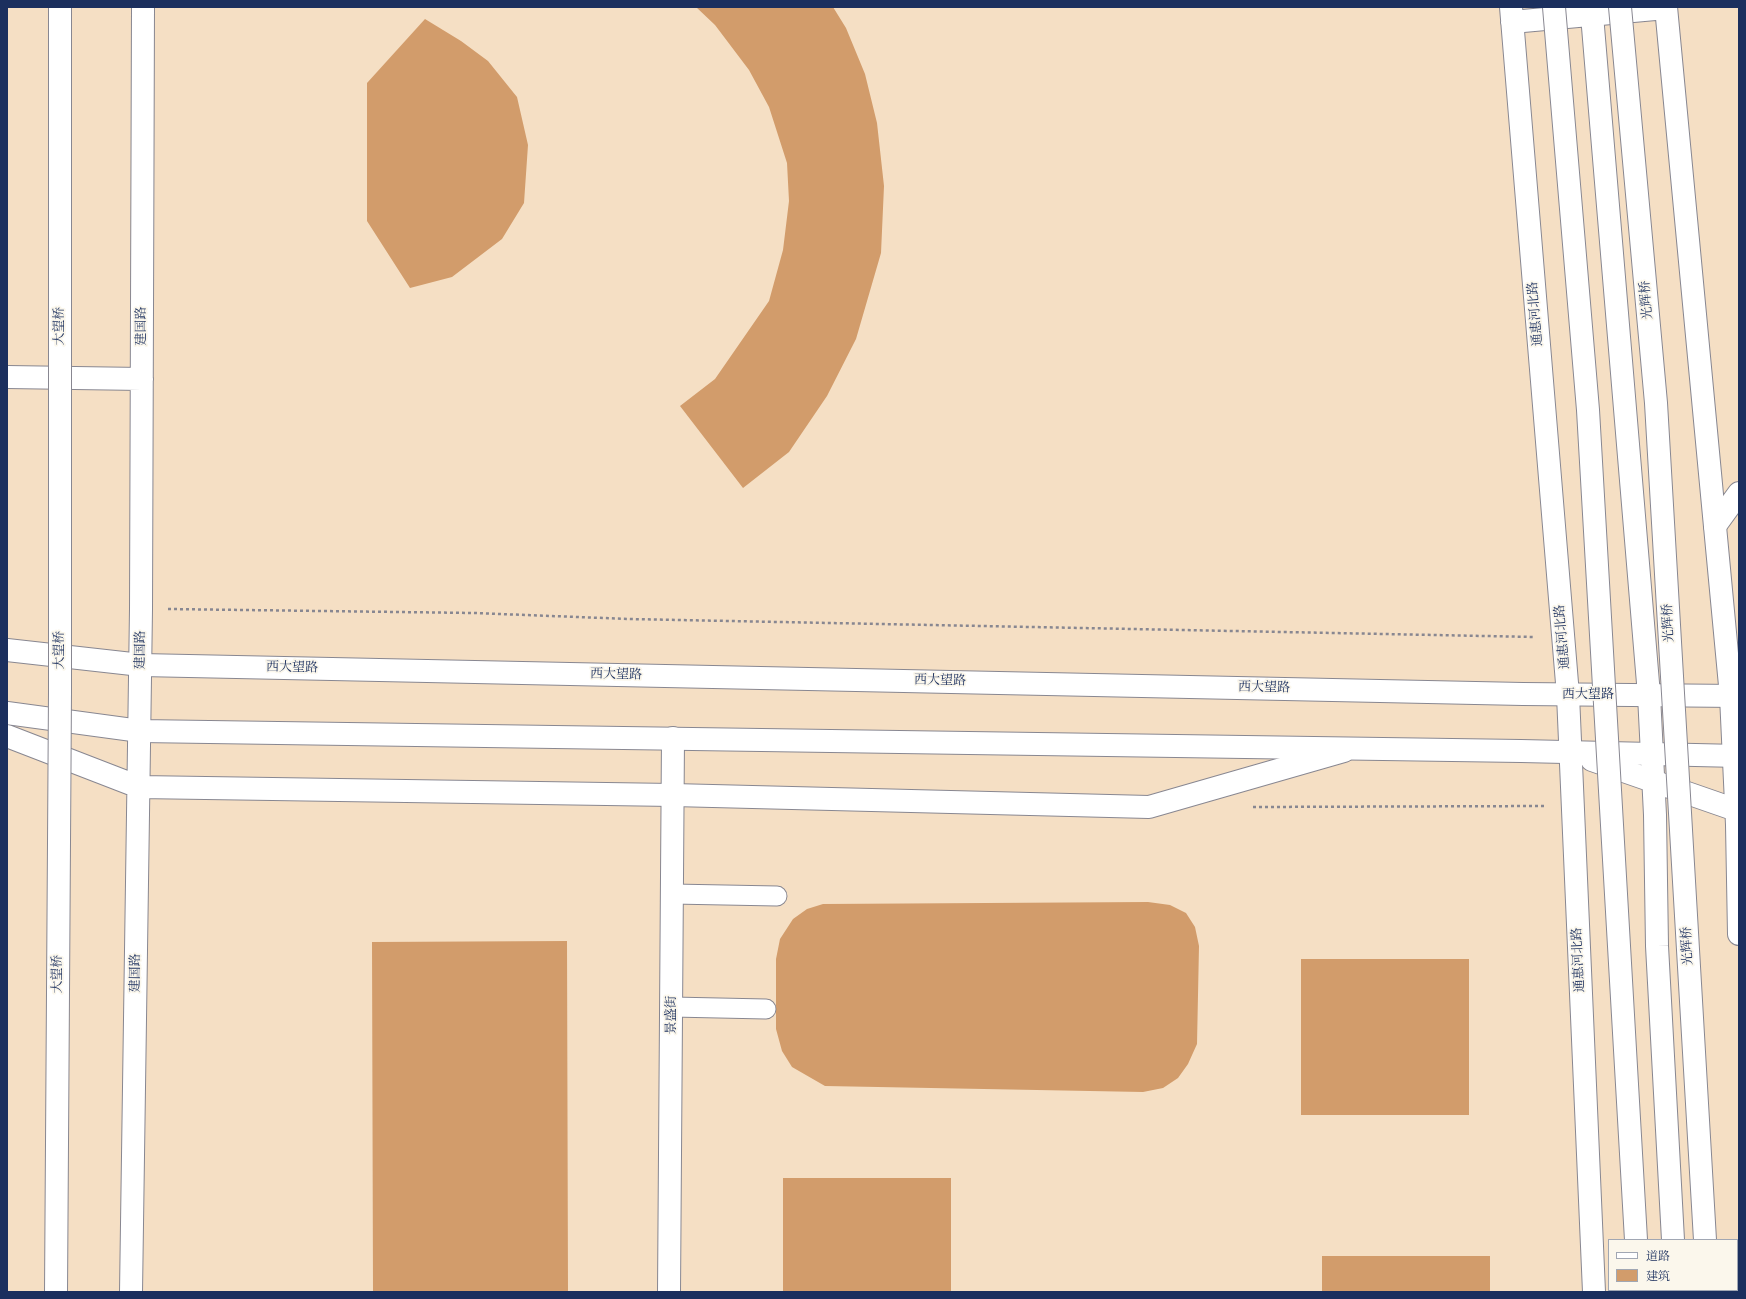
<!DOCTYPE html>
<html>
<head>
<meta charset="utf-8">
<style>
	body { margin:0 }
	#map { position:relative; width:1746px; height:1299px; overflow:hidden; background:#f5dfc4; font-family:Cardo,"Noto Serif SC",serif }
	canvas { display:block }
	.frame { position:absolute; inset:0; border:8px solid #1b2f5e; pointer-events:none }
	.legend { position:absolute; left:1608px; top:1239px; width:130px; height:52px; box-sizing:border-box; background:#fbf7ec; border:1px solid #a1a7b3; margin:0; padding:5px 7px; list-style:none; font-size:12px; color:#1b2f5e }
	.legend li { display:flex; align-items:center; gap:8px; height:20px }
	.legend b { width:20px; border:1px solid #a1a7b3 }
</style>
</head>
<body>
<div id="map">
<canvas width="1746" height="1299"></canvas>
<div class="frame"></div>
<ul class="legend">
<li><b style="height:5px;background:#fff"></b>道路</li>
<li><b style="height:11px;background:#d29c6b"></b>建筑</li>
</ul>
</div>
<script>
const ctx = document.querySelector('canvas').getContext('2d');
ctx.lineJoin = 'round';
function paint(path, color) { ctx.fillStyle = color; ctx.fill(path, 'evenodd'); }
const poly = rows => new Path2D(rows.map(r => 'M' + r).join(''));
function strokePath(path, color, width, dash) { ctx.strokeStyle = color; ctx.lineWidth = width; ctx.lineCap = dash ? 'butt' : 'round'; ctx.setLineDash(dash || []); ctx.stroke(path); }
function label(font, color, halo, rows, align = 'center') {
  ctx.font = font + ' Cardo,"Noto Serif SC",serif'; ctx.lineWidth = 3.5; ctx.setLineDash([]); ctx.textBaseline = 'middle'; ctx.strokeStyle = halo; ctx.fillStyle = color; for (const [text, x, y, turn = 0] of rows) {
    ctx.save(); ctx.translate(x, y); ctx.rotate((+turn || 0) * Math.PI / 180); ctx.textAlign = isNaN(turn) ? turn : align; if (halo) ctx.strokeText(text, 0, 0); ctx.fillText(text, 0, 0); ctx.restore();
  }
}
const building = poly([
	[696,7,833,7,846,28,865,74,877,123,884,186,881,253,856,339,827,396,789,452,743,488,680,406,715,379,769,301,783,250,789,201,787,163,769,107,749,70,715,25],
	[425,19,461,41,488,61,517,97,528,145,524,203,502,239,452,277,410,288,367,221,367,83],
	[1148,902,1170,905,1186,913,1195,927,1199,946,1197,1044,1188,1064,1178,1078,1163,1088,1143,1092,825,1086,792,1067,782,1051,776,1029,776,959,780,939,793,919,807,909,823,904],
	[567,941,568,1292,373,1292,372,942],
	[1301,959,1469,959,1469,1115,1301,1115],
	[783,1178,951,1178,951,1292,783,1292],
	[1322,1256,1490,1256,1490,1292,1322,1292]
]);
const path = poly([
	[168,609,474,613,629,619,1535,637],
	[1253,807,1546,806]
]);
const service = poly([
	[672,894,777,896],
	[672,1007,766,1009]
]);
const minor = poly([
	[1715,526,1739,493],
	[669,1292,673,738]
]);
const tertiary = poly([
	[1511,7,1568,695,1594,1292],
	[1666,7,1731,696,1737,825,1739,934],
	[1592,15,1649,695,1655,815,1657,946,1673,1240],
	[1512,22,1666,8],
	[7,377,142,379],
	[7,736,139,787,673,795,1149,807,1344,751],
	[1592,760,1739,811],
	[1676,1290,1676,1292],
	[131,1292,141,609,143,7]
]);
const primary = poly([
	[7,650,141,665,1523,694,1739,696],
	[7,713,140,731,1521,751,1739,756]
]);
const trunk = poly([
	[1638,1290,1639,1292],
	[1708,1290,1708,1292]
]);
const trunkBridge = poly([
	[1554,7,1588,410,1636,1240],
	[1620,7,1656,403,1705,1240],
	[56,1292,60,692]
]);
const motorwayBridge = poly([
	[60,7,60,692]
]);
const streetNames = [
	["光辉桥",1647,300,-95],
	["通惠河北路",1536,314,-95],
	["大望桥",60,326,-90],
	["建国路",142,326,-90],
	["光辉桥",1669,623,-93],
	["通惠河北路",1563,637,-95],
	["大望桥",60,650,-90],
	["建国路",141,650,-89],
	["西大望路",292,668,1],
	["西大望路",616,675,1],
	["西大望路",940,681,1],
	["西大望路",1264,688,1],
	["西大望路",1588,695],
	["光辉桥",1688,946,-93],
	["通惠河北路",1579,960,-93],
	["建国路",136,973,-89],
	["大望桥",58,974,-90],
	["景盛街",672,1015,-90]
];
paint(building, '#d29c6b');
strokePath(service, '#888791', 21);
strokePath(minor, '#888791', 24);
strokePath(tertiary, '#888791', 24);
strokePath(primary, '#888791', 24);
strokePath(trunk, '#888791', 24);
strokePath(path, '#888791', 2.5, [3, 3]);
strokePath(service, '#fff', 19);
strokePath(minor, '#fff', 22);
strokePath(tertiary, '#fff', 22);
strokePath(primary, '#fff', 22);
strokePath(trunk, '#fff', 22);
strokePath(trunkBridge, '#888791', 24, []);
strokePath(motorwayBridge, '#888791', 24, []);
strokePath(trunkBridge, '#fff', 22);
strokePath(motorwayBridge, '#fff', 22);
label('13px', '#1b2f5e', '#fbf7ec', streetNames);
</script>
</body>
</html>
